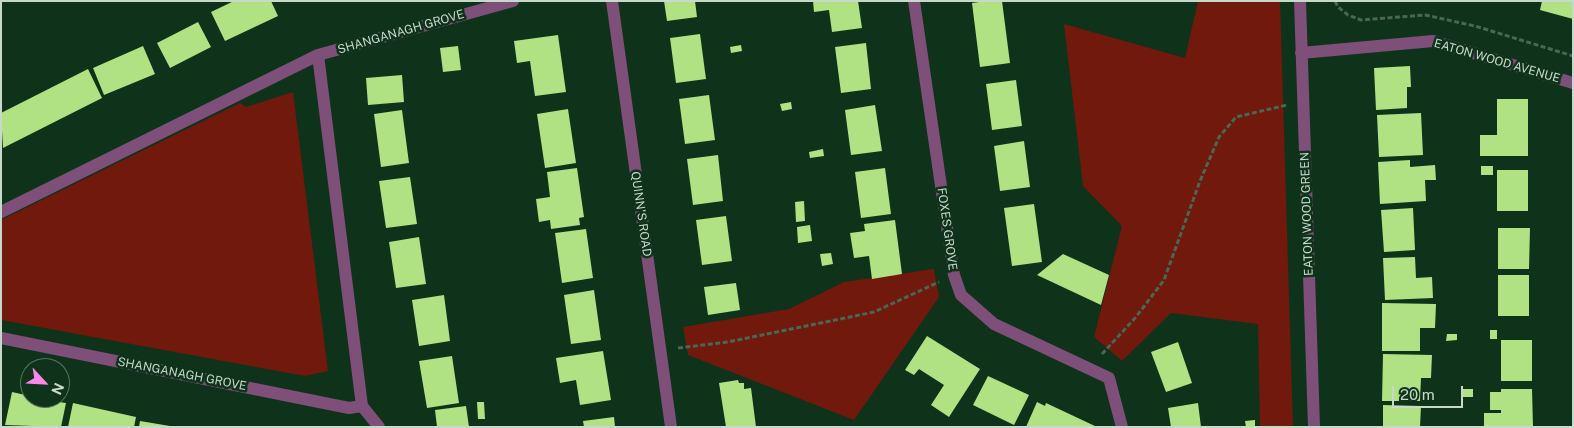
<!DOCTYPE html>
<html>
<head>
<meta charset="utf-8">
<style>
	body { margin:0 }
	#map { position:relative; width:1574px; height:428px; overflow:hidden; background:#0f321b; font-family:"Public Sans",sans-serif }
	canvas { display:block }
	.frame { position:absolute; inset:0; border:2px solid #c6d9ca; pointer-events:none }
	.north { position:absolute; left:20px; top:358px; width:50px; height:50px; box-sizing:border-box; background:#0f321b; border:1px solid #587561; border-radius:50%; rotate:115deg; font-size:14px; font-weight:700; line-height:20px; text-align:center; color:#c6d9ca }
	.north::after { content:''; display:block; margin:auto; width:18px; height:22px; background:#f888eb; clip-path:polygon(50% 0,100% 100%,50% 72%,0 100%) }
	.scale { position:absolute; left:1392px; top:386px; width:71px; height:22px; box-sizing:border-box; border:2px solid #c6d9ca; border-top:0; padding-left:6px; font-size:15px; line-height:18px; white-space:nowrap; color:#c6d9ca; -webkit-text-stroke:4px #0f321b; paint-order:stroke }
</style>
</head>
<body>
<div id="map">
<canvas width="1574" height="428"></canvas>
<div class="frame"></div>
<div class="north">N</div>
<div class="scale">20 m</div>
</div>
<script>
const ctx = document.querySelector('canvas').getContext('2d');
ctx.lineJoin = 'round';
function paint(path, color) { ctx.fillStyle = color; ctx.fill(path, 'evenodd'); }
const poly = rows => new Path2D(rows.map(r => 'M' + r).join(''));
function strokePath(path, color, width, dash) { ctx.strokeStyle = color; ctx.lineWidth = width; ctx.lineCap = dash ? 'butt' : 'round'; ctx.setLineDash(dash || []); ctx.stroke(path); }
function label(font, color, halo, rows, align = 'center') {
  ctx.font = font + ' "Public Sans",sans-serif'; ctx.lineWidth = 5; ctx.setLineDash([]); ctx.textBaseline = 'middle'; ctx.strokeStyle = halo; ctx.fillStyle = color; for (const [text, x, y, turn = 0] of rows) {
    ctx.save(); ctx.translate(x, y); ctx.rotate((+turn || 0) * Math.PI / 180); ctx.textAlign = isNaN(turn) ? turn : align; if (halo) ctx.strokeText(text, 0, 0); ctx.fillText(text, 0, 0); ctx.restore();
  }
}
const green = poly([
	[1198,1,1280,1,1293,427,1260,427,1258,324,1171,313,1122,361,1094,337,1122,226,1083,186,1064,24,1185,58],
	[293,92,328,371,305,376,1,320,1,220,240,103,246,107],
	[934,269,939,297,854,420,688,355,683,327,789,309,844,282]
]);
const building = poly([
	[234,1,271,1,278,16,225,41,211,12],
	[664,1,695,1,697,17,667,21],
	[813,1,858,1,862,28,832,32,829,10,814,12],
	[986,1,1002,1,1010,63,980,67,972,3],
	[1542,1,1573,1,1573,19,1540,10],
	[198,22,211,47,170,68,157,43],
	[700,34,706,79,676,83,670,38],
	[558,35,566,92,535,96,530,61,517,63,514,41],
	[866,43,871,89,841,93,835,47],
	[741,45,742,51,731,53,730,47],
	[143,46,155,74,104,95,93,68],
	[458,46,461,70,443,72,440,48],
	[1410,66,1411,87,1407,87,1407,108,1376,110,1374,68],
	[88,69,102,98,3,148,1,113],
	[402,75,404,102,368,105,366,78],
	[1016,80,1022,126,992,130,986,84],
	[709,95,715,140,685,144,679,99],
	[1497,99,1528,99,1528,156,1480,156,1480,135,1497,135],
	[791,102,792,109,782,111,780,104],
	[875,105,882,151,851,155,845,110],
	[568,109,576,163,545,168,537,114],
	[402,110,409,163,381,167,374,114],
	[1421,113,1423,155,1379,157,1377,115],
	[1024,141,1030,187,1000,191,994,146],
	[823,149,824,156,810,158,809,152],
	[718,155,723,201,693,205,687,159],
	[1410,160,1410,167,1435,165,1436,180,1425,180,1426,201,1380,204,1378,162],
	[1481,166,1493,166,1493,175,1481,175],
	[577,168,584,217,579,218,580,225,551,229,550,220,539,222,536,199,550,197,547,172],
	[885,168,891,214,861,218,855,172],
	[1497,170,1528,170,1528,211,1497,211],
	[410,177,417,224,386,228,379,181],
	[804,201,805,221,796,222,795,202],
	[1034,204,1042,262,1012,266,1004,208],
	[1413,208,1415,250,1384,252,1381,210],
	[726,216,732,261,702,265,696,220],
	[895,220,902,274,872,279,869,256,854,258,850,233,865,231,864,224],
	[810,225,812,241,798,243,797,227],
	[1498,228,1530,228,1529,269,1498,269],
	[586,229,593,278,562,283,555,233],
	[419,237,426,284,396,288,389,242],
	[831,253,833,264,822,266,820,254],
	[1063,254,1109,275,1101,305,1037,275],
	[1415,257,1416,278,1432,277,1433,298,1385,300,1383,258],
	[1498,275,1529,275,1529,316,1498,316],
	[736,283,740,310,708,315,704,287],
	[594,290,601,340,571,344,564,295],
	[444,295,450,341,419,346,412,300],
	[1382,303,1436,304,1435,328,1420,328,1420,351,1382,351],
	[1490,330,1497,330,1497,339,1490,339],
	[1447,334,1457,334,1457,340,1446,341],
	[927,336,980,369,949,417,931,405,944,385,919,369,914,375,905,370],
	[1501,340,1532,340,1532,381,1501,381],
	[1178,342,1192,383,1166,392,1151,352],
	[603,351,611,400,580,405,576,380,560,383,556,358],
	[1383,354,1432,355,1431,378,1421,378,1420,401,1382,401],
	[452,356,459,403,427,408,419,361],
	[988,376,1029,395,1014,425,973,405],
	[738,380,739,383,744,383,744,389,751,388,756,427,726,427,719,383],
	[1463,389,1473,389,1473,397,1463,397],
	[1501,389,1532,389,1533,427,1484,427,1484,413,1501,413,1501,410,1490,410,1490,392,1501,392],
	[12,392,30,396,30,398,66,403,61,427,5,425],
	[477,402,484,402,485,419,478,419],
	[1037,402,1045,406,1046,403,1097,427,1026,427],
	[73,403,136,417,134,427,68,427],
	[1198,403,1201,427,1171,427,1168,408],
	[1383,405,1421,406,1420,427,1383,427],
	[466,406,469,427,437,427,435,410],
	[614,417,615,427,584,427,583,421],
	[1255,420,1255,427,1246,427,1245,421],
	[140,421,170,426,170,427,139,427]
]);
const path = poly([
	[1335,1,1338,7,1348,15,1361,20,1425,15,1475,26,1573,56],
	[678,348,728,342,874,312,939,282],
	[1102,354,1136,317,1164,280,1200,181,1219,137,1236,117,1287,105]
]);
const street = poly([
	[612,1,671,427],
	[914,1,954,275,961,295,994,324,1109,378,1122,427],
	[1300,1,1314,427],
	[1301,53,1433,41,1573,83],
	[1,212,318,55,513,1],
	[1,338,349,408,362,406,318,55],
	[362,406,379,427]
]);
const streetNames = [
	["SHANGANAGH GROVE",401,32,-16],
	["EATON WOOD AVENUE",1497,61,16],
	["QUINN'S ROAD",641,214,82],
	["EATON WOOD GREEN",1307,214,-92],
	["FOXES GROVE",947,229,82],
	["SHANGANAGH GROVE",182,374,11]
];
paint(green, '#70190c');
paint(building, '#b0e284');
strokePath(path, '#496752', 3, [5, 2.5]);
strokePath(street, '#7e4f78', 12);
label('12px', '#c6d9ca', '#0f321b', streetNames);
</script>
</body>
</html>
